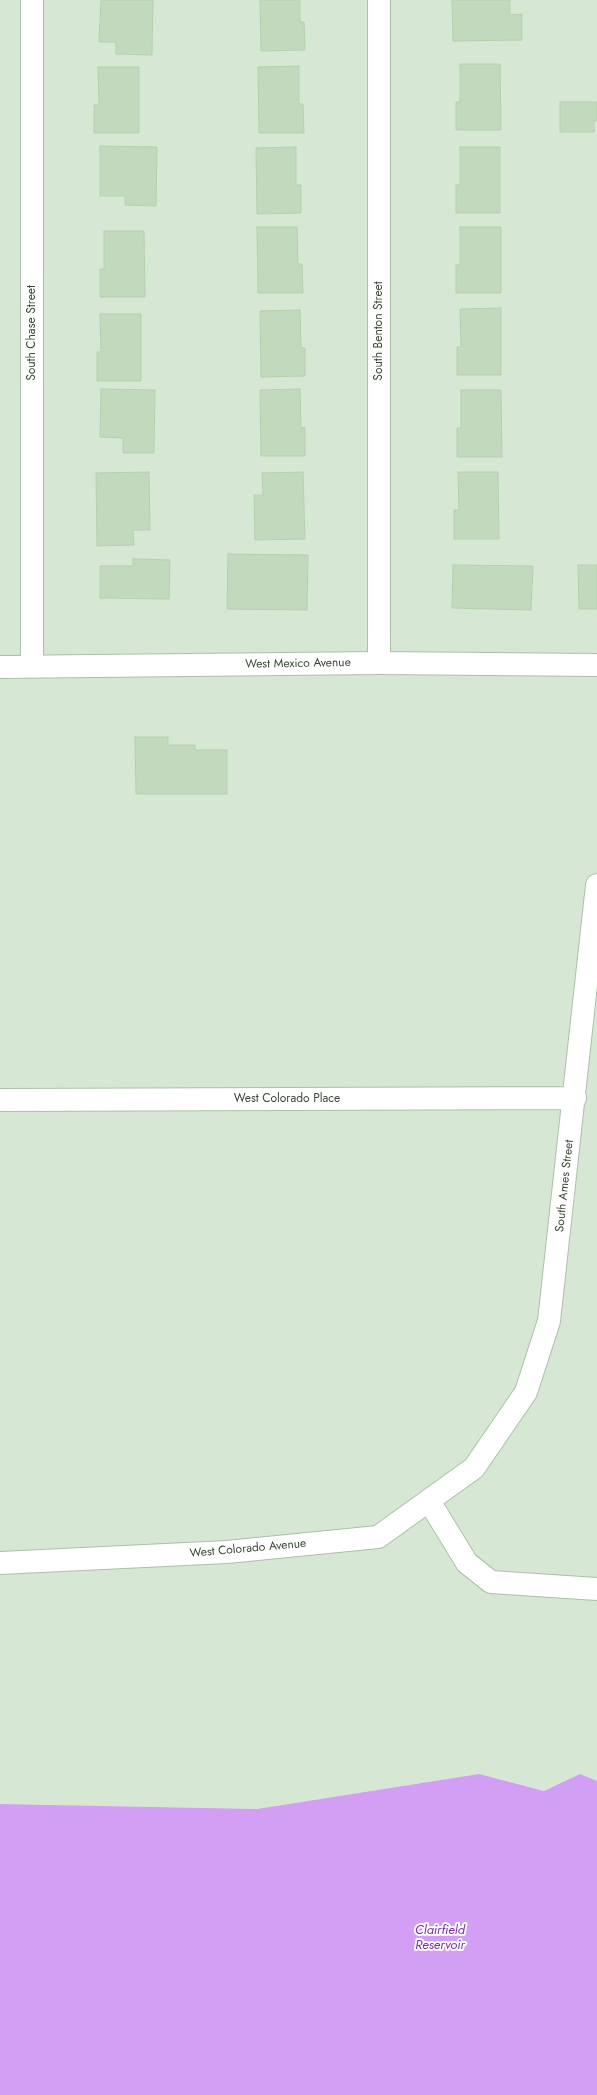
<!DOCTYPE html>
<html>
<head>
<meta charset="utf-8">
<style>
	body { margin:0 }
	canvas { display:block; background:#e7f4e6 }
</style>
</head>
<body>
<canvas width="597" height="2095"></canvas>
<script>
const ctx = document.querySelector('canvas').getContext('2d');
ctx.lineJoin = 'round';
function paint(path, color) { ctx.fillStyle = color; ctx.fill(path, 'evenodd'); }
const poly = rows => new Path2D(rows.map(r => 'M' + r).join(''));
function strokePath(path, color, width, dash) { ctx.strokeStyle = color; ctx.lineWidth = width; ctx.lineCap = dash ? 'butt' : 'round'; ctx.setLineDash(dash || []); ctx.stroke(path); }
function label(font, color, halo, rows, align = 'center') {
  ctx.font = font + ' Jost,sans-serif'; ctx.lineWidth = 4; ctx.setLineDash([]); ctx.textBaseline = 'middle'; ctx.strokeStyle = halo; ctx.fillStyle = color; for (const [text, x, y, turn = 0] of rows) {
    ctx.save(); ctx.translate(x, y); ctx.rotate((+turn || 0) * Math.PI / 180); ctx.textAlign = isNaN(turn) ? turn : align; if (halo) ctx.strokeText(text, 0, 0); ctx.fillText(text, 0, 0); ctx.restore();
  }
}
const residential = poly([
	[0,0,597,0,597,1781,580,1774,544,1791,479,1774,257,1809,0,1804]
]);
const water = poly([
	[479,1774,544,1791,580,1774,597,1781,597,2095,0,2095,0,1804,257,1809]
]);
const building = poly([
	[101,0,153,0,152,55,116,54,116,42,99,42,101,0],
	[260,0,300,0,300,22,304,22,305,50,261,51,260,0],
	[452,0,510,0,510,15,522,14,522,40,453,41,452,0],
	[460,64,500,64,501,130,456,130,456,102,460,102,460,64],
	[299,66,299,104,303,104,304,133,259,133,258,67,299,66],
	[98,67,139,67,139,133,94,133,94,105,99,105,98,67],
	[560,102,597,102,597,121,594,121,594,132,560,132,560,102],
	[100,146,157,147,156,206,125,205,125,196,100,196,100,146],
	[296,147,296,185,301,185,301,213,257,214,256,148,296,147],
	[460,147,500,147,500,213,456,213,456,185,460,185,460,147],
	[257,227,297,227,298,264,302,264,303,293,258,293,257,227],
	[460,227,501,227,501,293,456,293,456,265,460,265,460,227],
	[104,231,144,231,145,297,100,297,100,269,104,269,104,231],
	[501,308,501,375,457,375,457,347,461,347,460,309,501,308],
	[300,310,301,348,305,348,305,376,261,377,260,311,300,310],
	[100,314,141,314,141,381,97,381,97,352,101,352,100,314],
	[101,389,155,390,154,453,123,453,123,438,100,437,101,389],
	[300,389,301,428,305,427,305,456,261,456,260,390,300,389],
	[461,390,501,390,502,457,457,457,457,428,461,428,461,390],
	[149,472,150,530,133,530,134,545,97,546,96,473,149,472],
	[303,472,305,539,255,540,254,495,263,495,262,473,303,472],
	[458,472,498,472,499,539,454,539,454,510,459,510,458,472],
	[228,554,308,555,307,610,227,609,228,554],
	[133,559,170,560,169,599,100,598,100,566,133,566,133,559],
	[453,565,533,566,531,610,452,608,453,565],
	[578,565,597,565,597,609,579,609,578,565],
	[135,737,168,737,168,745,195,745,195,750,227,750,227,794,136,794,135,737]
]);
const minor = poly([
	[32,0,32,666],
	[379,0,379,663],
	[0,667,379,663,597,665],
	[0,1100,575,1098],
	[429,1501,467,1563,491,1582,597,1589],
	[0,1563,227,1552,378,1537,474,1468,526,1392,549,1321,597,885]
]);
const streetNames = [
	["South Benton Street",379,331,-90],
	["South Chase Street",32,333,-90],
	["West Mexico Avenue",298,664,-1],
	["West Colorado Place",287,1099],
	["South Ames Street",565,1186,-84],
	["West Colorado Avenue",248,1549,-5]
];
const waterNames = [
	["Clairfield",440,1931],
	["Reservoir",440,1946]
];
paint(residential, '#d6e8d4');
paint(water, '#d39ff4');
paint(building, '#c3d9be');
strokePath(building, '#b4d1ad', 1);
strokePath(minor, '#abc0a8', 24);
strokePath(minor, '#fff', 22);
label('12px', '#384735', '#fff', streetNames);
label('italic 13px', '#8328b9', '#fff', waterNames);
</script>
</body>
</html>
